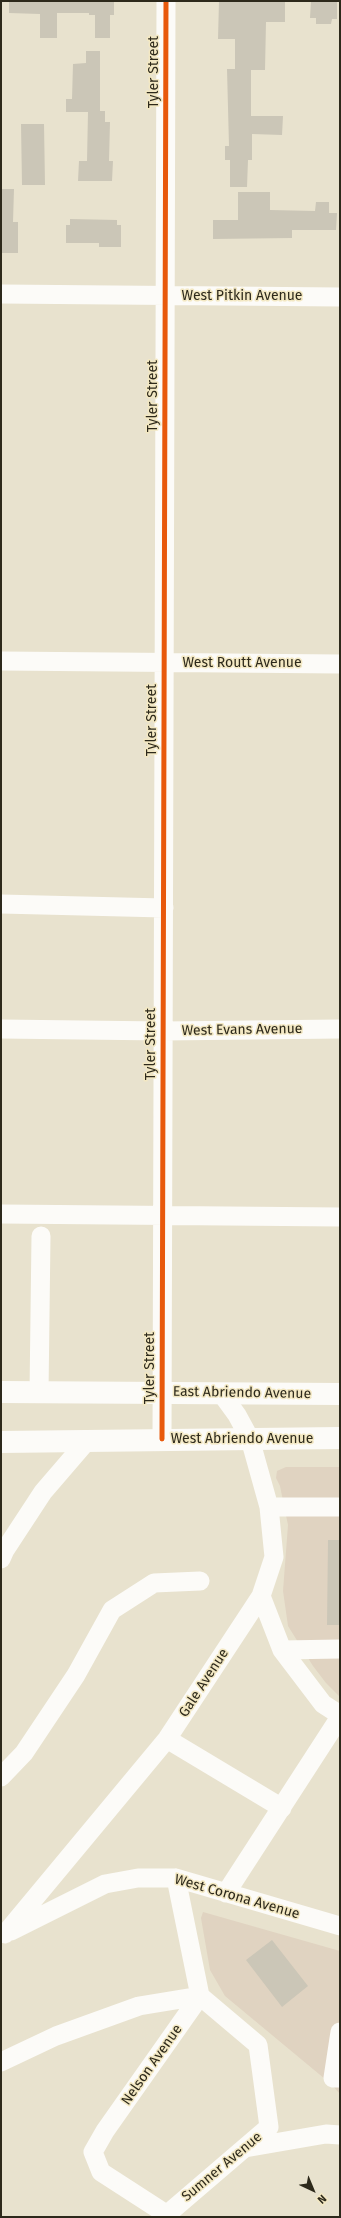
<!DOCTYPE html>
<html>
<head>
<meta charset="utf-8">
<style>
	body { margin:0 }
	#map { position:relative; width:341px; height:2218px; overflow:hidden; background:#e8e2ce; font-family:"Fira Sans",sans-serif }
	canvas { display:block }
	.frame { position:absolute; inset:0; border:2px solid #2d291b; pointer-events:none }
	.north { position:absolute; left:293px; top:2170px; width:40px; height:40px; -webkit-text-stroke:3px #f3e8c3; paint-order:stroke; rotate:136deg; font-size:11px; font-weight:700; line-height:16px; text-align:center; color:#2d291b }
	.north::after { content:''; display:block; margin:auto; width:14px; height:18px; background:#2d291b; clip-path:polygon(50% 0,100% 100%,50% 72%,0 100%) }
</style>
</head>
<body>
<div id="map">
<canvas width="341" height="2218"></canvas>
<div class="frame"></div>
<div class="north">N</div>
</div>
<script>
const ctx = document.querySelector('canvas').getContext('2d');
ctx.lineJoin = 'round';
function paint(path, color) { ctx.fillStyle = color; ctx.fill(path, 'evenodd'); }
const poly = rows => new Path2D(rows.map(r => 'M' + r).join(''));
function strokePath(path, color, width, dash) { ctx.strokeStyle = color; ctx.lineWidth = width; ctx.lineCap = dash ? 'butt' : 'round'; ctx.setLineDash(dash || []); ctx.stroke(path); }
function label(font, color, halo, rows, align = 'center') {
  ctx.font = font + ' "Fira Sans",sans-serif'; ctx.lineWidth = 3; ctx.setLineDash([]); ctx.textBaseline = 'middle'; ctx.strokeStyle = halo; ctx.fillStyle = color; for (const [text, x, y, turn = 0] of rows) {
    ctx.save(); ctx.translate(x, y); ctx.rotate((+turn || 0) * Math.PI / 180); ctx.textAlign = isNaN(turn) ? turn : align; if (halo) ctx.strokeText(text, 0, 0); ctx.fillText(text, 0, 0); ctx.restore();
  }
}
const commercial = poly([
	[286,1467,340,1467,340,1697,326,1683,313,1666,288,1626,283,1591,288,1525,280,1486,276,1478,277,1471],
	[203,1912,340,1951,340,2094,331,2084,225,1996,210,1970,201,1918]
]);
const building = poly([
	[9,1,114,1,114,15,110,15,110,38,95,38,95,15,89,15,89,13,57,13,57,38,40,38,40,14,9,13],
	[219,1,285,1,285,22,266,22,265,70,251,70,251,116,283,116,282,135,252,134,252,160,248,160,247,187,230,187,230,160,225,160,225,146,229,146,227,69,235,69,235,39,218,39],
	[311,1,337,1,337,19,332,19,331,24,316,24,316,18,310,18],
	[86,51,100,51,100,111,105,111,105,122,110,122,109,161,113,161,112,181,78,181,79,161,87,161,88,112,66,112,66,99,72,99,73,64,86,63],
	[21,124,44,124,45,185,22,185],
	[1,189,14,189,13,222,18,222,18,253,1,253],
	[238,192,270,192,270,210,315,211,316,202,329,202,329,213,337,213,336,230,292,230,292,238,213,239,213,220,238,220],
	[70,219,117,220,117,225,121,225,121,247,99,247,99,243,66,243,66,225,70,225],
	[328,1540,340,1540,340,1625,327,1625],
	[272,1940,308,1986,282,2007,246,1960]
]);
const minor = poly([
	[1,294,340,297],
	[1,661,340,664],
	[1,904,164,908],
	[1,1029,163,1031,340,1029],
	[1,1214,340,1217],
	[39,1393,41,1236],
	[162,1439,166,1],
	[269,1507,340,1507],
	[1,1559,5,1550,43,1492,86,1442],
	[261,1596,282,1650,323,1704,340,1715],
	[282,1650,340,1649],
	[167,1739,282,1808],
	[1,1777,24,1753,76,1675,112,1610,154,1583,200,1581],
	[226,1893,340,1717],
	[11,1931,105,1884,138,1878,176,1878,340,1926],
	[5,1934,167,1739,261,1596,274,1557,269,1507,250,1439,237,1415,221,1393],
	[340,2032,333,2078,340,2078],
	[1,2062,56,2036,139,2006,200,1996,258,2045,269,2127,164,2217],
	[245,2148,326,2134,340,2135],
	[166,2214,101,2172,93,2152,105,2131,200,1996,176,1878]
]);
const major = poly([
	[1,1392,340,1394],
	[1,1442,340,1438]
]);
const cycleway = poly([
	[162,1439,166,1]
]);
const streetNames = [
	["Tyler Street",154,72,-90],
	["West Pitkin Avenue",242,296],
	["Tyler Street",153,396,-90],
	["West Routt Avenue",242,663],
	["Tyler Street",152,720,-90],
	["West Evans Avenue",242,1030,-1],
	["Tyler Street",151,1044,-90],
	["Tyler Street",150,1368,-90],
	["East Abriendo Avenue",242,1393,1],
	["West Abriendo Avenue",242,1439],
	["Gale Avenue",204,1683,-57],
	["West Corona Avenue",237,1897,16],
	["Nelson Avenue",152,2065,-55],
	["Sumner Avenue",222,2167,-40]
];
paint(commercial, '#e0d3c1');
paint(building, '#cbc6b7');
strokePath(minor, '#fcfbf8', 19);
strokePath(major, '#fcfbf8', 22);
strokePath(cycleway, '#e8590c', 5);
label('14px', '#2d291b', '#f3e8c3', streetNames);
</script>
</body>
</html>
